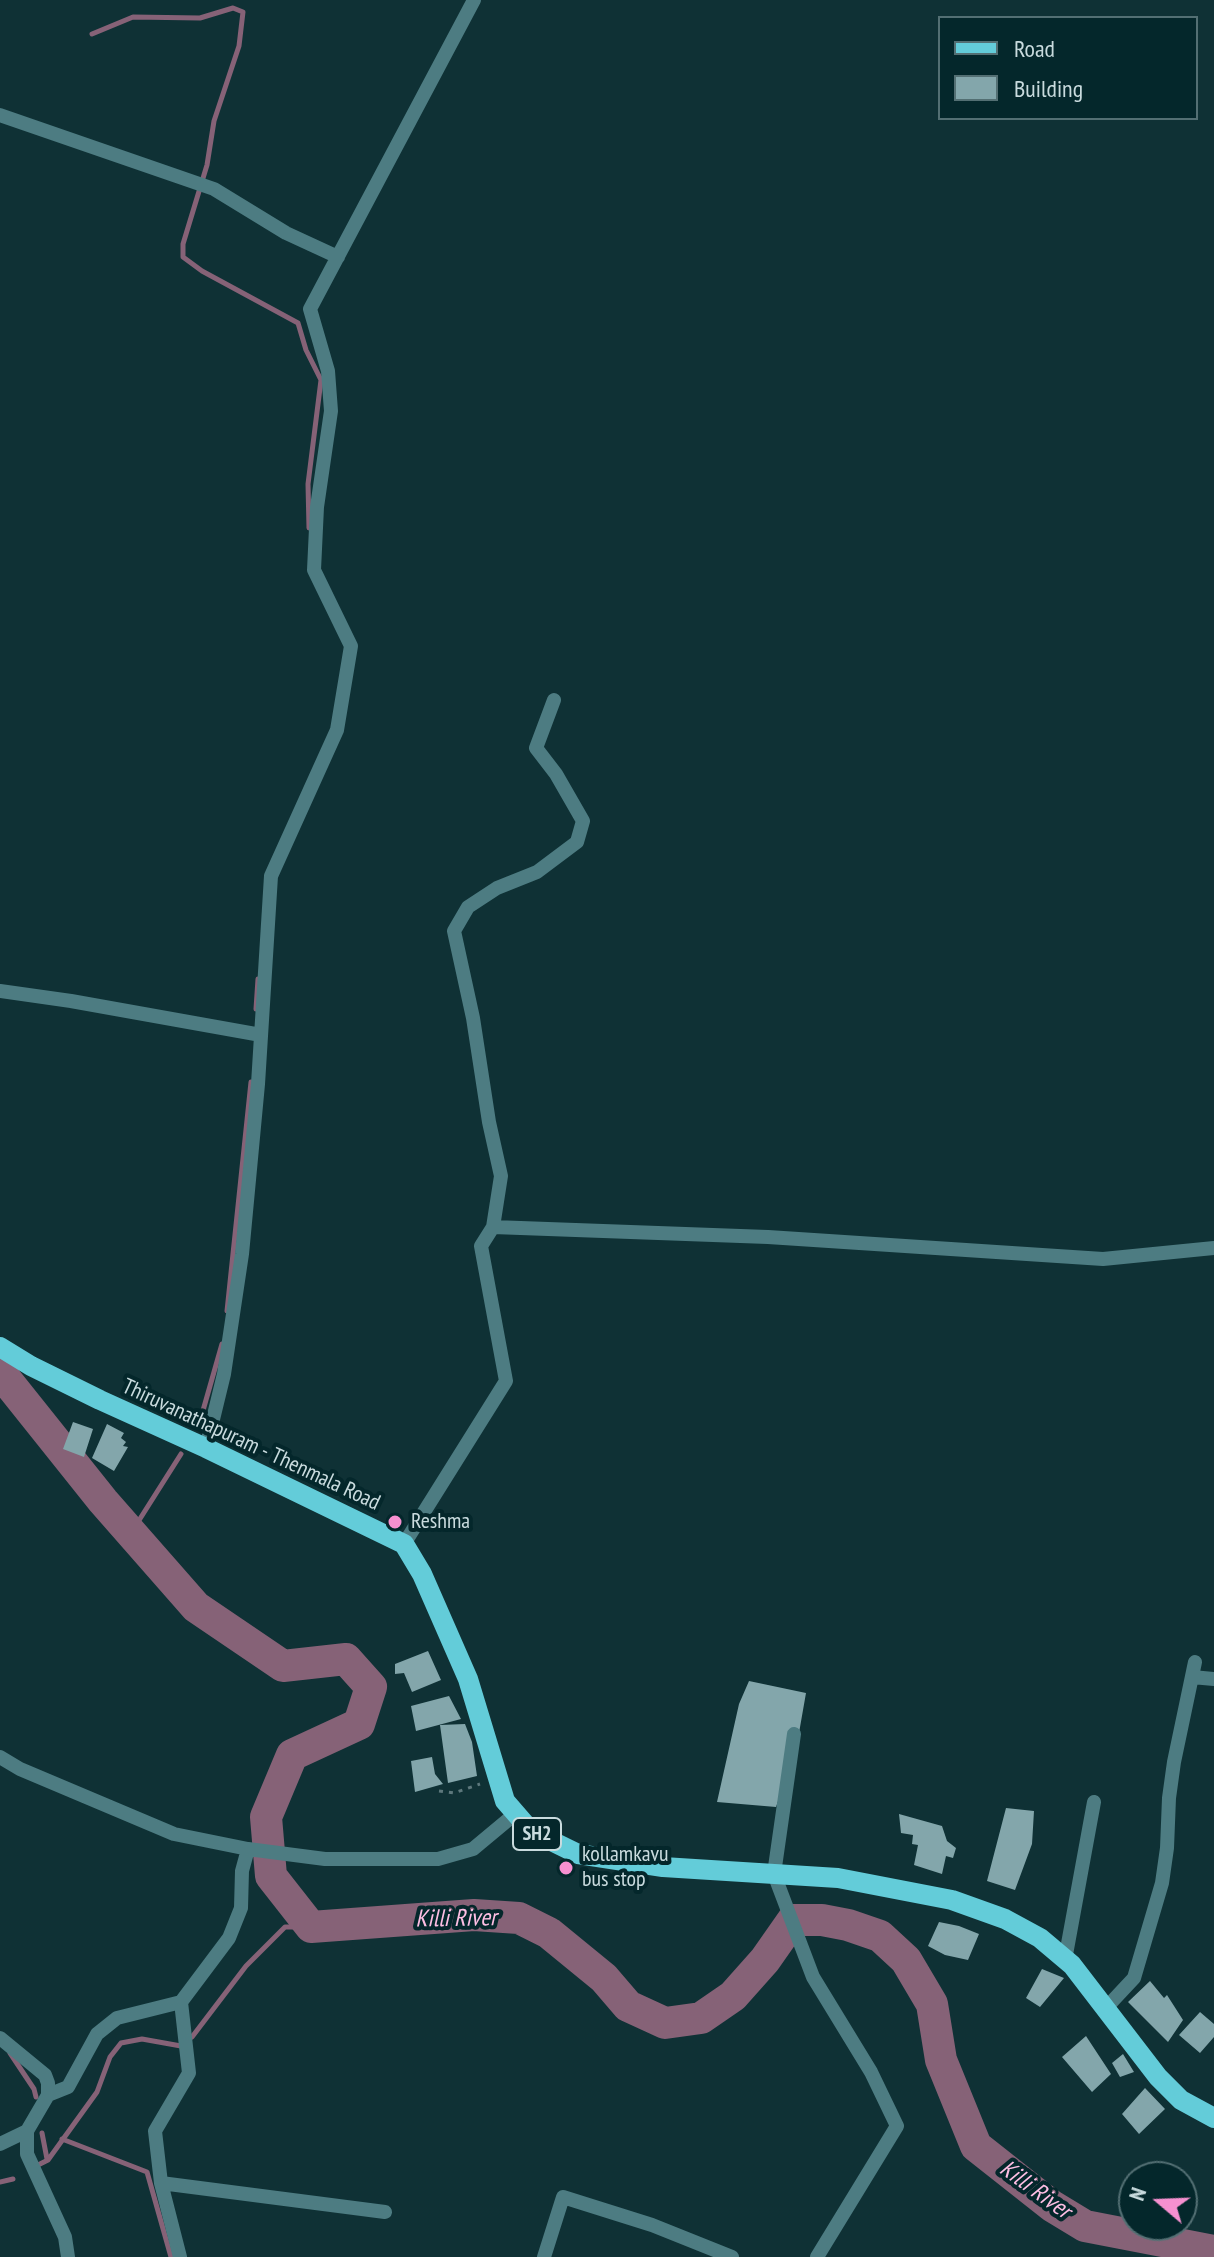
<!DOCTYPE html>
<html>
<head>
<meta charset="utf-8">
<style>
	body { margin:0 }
	#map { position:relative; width:1214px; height:2257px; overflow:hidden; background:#0f3135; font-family:"PT Sans Narrow",sans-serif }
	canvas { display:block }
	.legend { position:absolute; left:938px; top:16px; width:260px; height:104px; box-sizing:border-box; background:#04272b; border:2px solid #536f73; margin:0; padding:10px 14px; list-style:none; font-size:24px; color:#c9dbde }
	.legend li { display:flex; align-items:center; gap:16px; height:40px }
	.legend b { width:40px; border:2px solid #536f73 }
	.north { position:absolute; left:1118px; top:2161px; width:80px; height:80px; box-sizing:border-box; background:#04272b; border:2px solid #536f73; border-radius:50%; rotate:289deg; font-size:22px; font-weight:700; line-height:32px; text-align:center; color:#c9dbde }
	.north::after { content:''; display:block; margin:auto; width:28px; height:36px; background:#f690d0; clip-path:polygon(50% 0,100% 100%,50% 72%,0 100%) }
</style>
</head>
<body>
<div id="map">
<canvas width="1214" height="2257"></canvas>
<ul class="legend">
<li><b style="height:10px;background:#63ccd9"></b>Road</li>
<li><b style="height:22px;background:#83a6ab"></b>Building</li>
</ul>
<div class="north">N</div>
</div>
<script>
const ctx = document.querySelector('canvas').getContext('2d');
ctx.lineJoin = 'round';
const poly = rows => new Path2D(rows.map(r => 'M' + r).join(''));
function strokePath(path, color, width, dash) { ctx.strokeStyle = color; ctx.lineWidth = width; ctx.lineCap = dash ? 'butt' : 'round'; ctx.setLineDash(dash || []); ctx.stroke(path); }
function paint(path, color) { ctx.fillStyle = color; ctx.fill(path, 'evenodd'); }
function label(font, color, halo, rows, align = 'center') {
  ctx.font = font + ' "PT Sans Narrow",sans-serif'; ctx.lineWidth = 8; ctx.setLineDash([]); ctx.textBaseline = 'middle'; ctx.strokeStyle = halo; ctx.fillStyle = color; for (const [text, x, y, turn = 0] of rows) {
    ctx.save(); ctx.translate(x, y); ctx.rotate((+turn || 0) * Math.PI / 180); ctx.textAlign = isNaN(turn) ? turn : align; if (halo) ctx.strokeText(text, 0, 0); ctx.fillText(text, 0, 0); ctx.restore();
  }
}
const stream = poly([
	[92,34,133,17,200,18,233,8,243,12,239,46,214,121,207,165,183,244,183,257,202,271,298,323,306,350,321,380,308,484,309,528],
	[256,1009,258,979],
	[227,1311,251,1082],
	[198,1428,222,1344],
	[131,1533,181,1454],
	[192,2037,246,1966,285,1927,311,1927],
	[10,2053,34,2089,36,2097],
	[42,2133,47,2159],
	[62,2139,147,2172,171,2257],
	[38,2165,48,2160,97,2092,110,2057,121,2043,142,2039,181,2046],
	[0,2182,13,2179]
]);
const river = poly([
	[0,1372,103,1501,196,1607,283,1666,346,1659,371,1687,359,1724,292,1755,266,1817,271,1876,311,1927,474,1915,519,1918,549,1933,604,1978,628,2006,665,2023,701,2018,733,1996,765,1960,793,1920,822,1920,848,1925,880,1936,906,1960,932,2004,941,2060,976,2146,1052,2206,1085,2226,1214,2251]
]);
const building = poly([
	[73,1422,93,1429,84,1457,63,1449],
	[107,1424,124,1433,121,1438,126,1442,123,1446,128,1447,114,1471,92,1458],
	[428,1651,441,1680,412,1692,404,1673,395,1674,395,1664],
	[749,1681,806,1693,796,1750,776,1807,717,1802,739,1704],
	[449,1696,461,1719,416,1731,411,1706],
	[465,1724,472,1742,477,1776,448,1783,440,1725],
	[432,1757,435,1774,443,1784,415,1792,411,1761],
	[1006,1808,1034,1811,1032,1844,1015,1890,987,1881],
	[899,1814,942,1826,947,1841,956,1848,953,1858,946,1856,942,1874,914,1865,918,1845,912,1844,913,1835,901,1833],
	[939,1922,959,1926,979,1934,968,1960,945,1955,928,1946],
	[1042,1969,1064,1978,1040,2007,1026,1998],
	[1150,1981,1164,1998,1167,1995,1183,2020,1168,2042,1128,2002],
	[1200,2012,1214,2024,1214,2037,1200,2053,1179,2035],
	[1086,2036,1111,2074,1092,2092,1062,2057],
	[1123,2054,1134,2072,1120,2077,1112,2063],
	[1145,2088,1165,2109,1139,2134,1122,2114]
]);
const path = poly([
	[439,1791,454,1793,480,1784]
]);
const street = poly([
	[0,115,214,189,286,233,338,257],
	[0,991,71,1001,261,1035],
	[493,1227,501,1176,489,1122,473,1018,454,931,468,907,497,888,537,872,577,842,583,821,556,774,536,748,554,700],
	[206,1448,224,1374,242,1254,258,1084,271,876,337,730,351,646,314,570,317,507,331,411,328,371,310,309,474,0],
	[404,1544,506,1381,481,1246,493,1227,768,1237,1103,1259,1214,1248],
	[1192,1677,1214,1679],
	[794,1734,774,1874,813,1977,871,2072,897,2126,817,2257],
	[0,1757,20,1769,174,1834,248,1849],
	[1065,1960,1094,1802],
	[1105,2009,1134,1978,1162,1883,1167,1848,1169,1798,1174,1762,1195,1662],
	[0,2038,45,2075,48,2083,48,2095,27,2131,27,2154,65,2237,68,2257],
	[48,2095,68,2087,97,2034,117,2018,181,2002,229,1938,241,1908,242,1871,248,1849,325,1859,438,1859,473,1849,515,1814],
	[0,2144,27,2131],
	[161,2183,385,2212],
	[180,2257,161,2183,155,2131,189,2073,181,2002],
	[544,2257,563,2197,652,2225,732,2257]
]);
const primary = poly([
	[0,1347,31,1366,100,1400,206,1448,404,1544,422,1574,468,1679,505,1801,531,1831,578,1854,663,1867,838,1878,952,1900,1005,1919,1040,1938,1072,1965,1158,2077,1181,2100,1214,2118]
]);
const markers = [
	[395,1522,8,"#f690d0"],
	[566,1868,8,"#f690d0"]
];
const shields = [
	[537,1834,48]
];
const shieldNames = [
	["SH2",537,1834]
];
const streetNames = [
	["Thiruvanathapuram - Thenmala Road",251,1445,25]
];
const poiNames = [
	["Reshma",411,1522],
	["kollamkavu",582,1855],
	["bus stop",582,1880]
];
const waterNames = [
	["Killi River",456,1919,-1],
	["Killi River",1035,2190,36]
];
strokePath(stream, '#866277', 5);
strokePath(river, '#866277', 32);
paint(building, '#83a6ab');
strokePath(path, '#5d787c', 3, [4, 6]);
strokePath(street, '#4d7c82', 14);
strokePath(primary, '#63ccd9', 20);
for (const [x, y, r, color] of markers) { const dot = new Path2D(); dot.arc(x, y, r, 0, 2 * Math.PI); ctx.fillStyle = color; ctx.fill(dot); strokePath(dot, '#04272b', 3); }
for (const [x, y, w] of shields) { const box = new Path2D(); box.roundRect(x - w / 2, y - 16, w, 32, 6); ctx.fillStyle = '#04272b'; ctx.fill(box); strokePath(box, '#c9dbde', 2); }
label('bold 20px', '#c9dbde', null, shieldNames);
label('22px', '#c9dbde', '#04272b', streetNames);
label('22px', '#c9dbde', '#04272b', poiNames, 'left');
label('italic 24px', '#fdbee3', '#04272b', waterNames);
</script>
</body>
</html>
